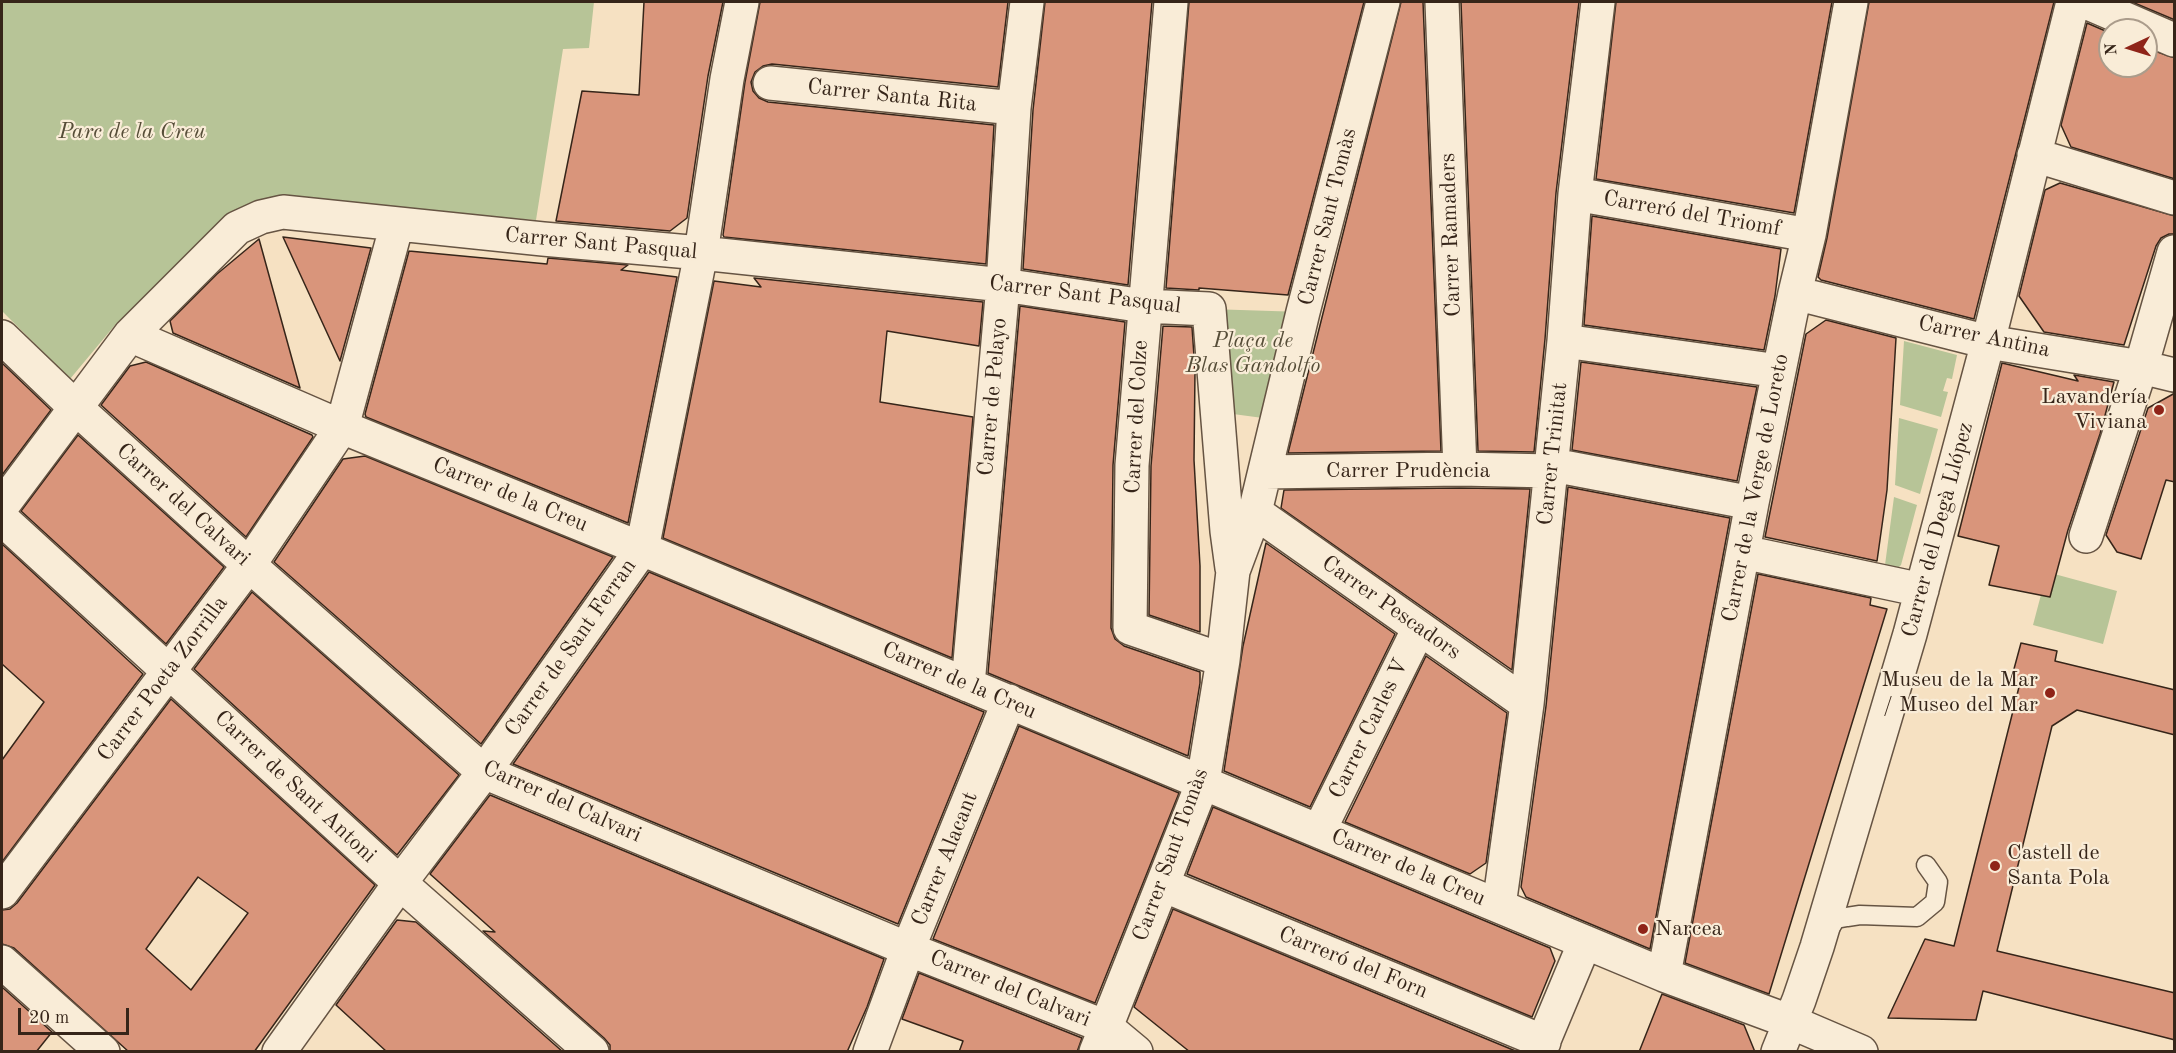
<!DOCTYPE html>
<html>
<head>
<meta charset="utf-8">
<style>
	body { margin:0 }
	#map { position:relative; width:2176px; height:1053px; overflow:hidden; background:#f6e1c2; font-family:"Old Standard TT",serif }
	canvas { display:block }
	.frame { position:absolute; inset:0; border:3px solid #362519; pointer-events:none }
	.north { position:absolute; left:2098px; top:18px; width:60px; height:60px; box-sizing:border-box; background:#f9ecd7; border:2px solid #ab9c8b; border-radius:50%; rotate:266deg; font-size:16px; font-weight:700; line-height:24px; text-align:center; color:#362519 }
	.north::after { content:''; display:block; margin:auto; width:21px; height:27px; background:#8f2418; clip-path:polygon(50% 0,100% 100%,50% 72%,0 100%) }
	.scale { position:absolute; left:18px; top:1008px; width:111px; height:27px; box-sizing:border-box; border:3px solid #362519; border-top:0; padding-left:8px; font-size:18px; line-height:21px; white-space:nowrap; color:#362519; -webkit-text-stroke:4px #f9ecd7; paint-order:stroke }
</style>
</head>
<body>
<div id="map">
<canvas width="2176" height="1053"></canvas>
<div class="frame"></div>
<div class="north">N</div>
<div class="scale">20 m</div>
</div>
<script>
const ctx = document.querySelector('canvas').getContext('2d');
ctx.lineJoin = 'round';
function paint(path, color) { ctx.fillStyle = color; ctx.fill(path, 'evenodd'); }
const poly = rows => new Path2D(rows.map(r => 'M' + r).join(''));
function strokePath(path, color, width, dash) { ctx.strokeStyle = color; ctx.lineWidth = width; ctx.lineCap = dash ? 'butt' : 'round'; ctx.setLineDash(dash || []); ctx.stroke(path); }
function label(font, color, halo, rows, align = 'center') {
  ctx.font = font + ' "Old Standard TT",serif'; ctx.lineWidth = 4.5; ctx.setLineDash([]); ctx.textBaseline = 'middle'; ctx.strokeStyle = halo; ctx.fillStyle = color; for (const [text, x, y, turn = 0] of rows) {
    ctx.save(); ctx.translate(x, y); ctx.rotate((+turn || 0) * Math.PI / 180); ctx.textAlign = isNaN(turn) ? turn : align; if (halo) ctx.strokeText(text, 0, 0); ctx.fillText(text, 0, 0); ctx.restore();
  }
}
const green = poly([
	[2,2,594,2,589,48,563,49,536,220,292,201,231,218,115,325,70,379,2,311],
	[1209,309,1303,312,1278,420,1218,412],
	[1904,341,1957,355,1952,379,1947,378,1943,391,1948,392,1941,417,1900,405],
	[1899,418,1938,429,1920,494,1895,485],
	[1894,497,1917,505,1901,565,1898,568,1885,565],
	[2047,572,2117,591,2103,644,2033,625]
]);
const building = poly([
	[644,2,723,2,708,76,687,218,670,231,556,221,582,91,639,95,644,2],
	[760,2,1008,2,998,87,772,64,763,66,755,72,751,82,753,91,759,98,768,102,994,125,986,264,724,237,723,235,745,82,760,2],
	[1045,2,1152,2,1128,285,1023,269,1033,110,1045,2],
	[1189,2,1364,2,1288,295,1199,288,1199,290,1166,288,1189,2],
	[1401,2,1423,2,1441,451,1288,453,1401,2],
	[1461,2,1579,2,1556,193,1545,339,1534,452,1478,451,1461,2],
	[1616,2,1832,2,1794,213,1596,179,1616,2],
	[1869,2,2054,2,1974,319,1821,280,1818,277,1827,238,1869,2],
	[2132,2,2175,2,2175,20,2132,2],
	[2087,23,2110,33,2110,66,2146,66,2146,48,2175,58,2175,179,2071,147,2061,125,2087,23],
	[2060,183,2175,216,2175,234,2169,234,2161,238,2156,246,2124,345,2044,332,2019,296,2045,190,2060,183],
	[1592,216,1781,249,1775,296,1764,350,1584,325,1592,216],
	[283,237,371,248,340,361,283,237],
	[259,239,300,388,173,333,170,321,217,274,259,239],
	[409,251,547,264,548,258,628,265,621,270,677,277,628,523,366,417,365,414,409,251],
	[754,278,983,302,979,346,887,331,880,402,973,417,952,658,663,538,714,281,761,287,754,278],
	[1020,306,1125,322,1113,465,1111,628,1115,639,1124,646,1200,672,1200,683,1188,756,988,673,1020,306],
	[1826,320,1896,338,1887,490,1877,561,1765,537,1806,334,1826,320],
	[1163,326,1192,327,1195,371,1194,460,1200,566,1200,632,1149,615,1151,466,1163,326],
	[146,362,312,435,313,437,246,537,101,405,130,366,146,362],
	[1581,362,1757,387,1737,481,1572,450,1581,362],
	[2,363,51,410,2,475,2,363],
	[2002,363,2078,381,2074,375,2114,382,2100,434,2068,530,2050,597,1989,585,1999,546,1958,536,2002,363],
	[2175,393,2175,482,2166,480,2141,559,2117,552,2106,535,2148,408,2175,393],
	[78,435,224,567,166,644,21,511,78,435],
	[365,456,613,557,481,744,274,562,343,459,365,456],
	[1568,487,1730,518,1650,949,1526,897,1521,887,1546,706,1568,487],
	[1460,488,1530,489,1512,670,1281,508,1284,490,1460,488],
	[1266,543,1395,634,1310,807,1224,771,1243,646,1266,543],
	[2,544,143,674,2,862,2,760,44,702,2,664,2,544],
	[649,572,984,712,898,924,513,764,649,572],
	[1758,574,1871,598,1870,605,1887,609,1769,994,1685,963,1758,574],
	[252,592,459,775,397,855,194,669,252,592],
	[2021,643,2057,651,2055,661,2175,690,2175,735,2077,710,2052,726,1997,951,2175,993,2175,1040,1983,991,1976,1020,1888,1018,1925,939,1954,946,2020,683,2011,680,2021,643],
	[1426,656,1507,713,1486,863,1470,874,1345,822,1426,656],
	[171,699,375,885,254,1052,129,1052,14,948,2,944,2,910,10,909,17,903,171,699],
	[198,877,248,913,191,990,146,949,198,877],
	[1019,726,1179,793,1095,1003,933,939,1019,726],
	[490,795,884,959,867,1007,847,1052,610,1052,610,1045,604,1038,483,931,495,932,430,874,490,795],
	[1213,807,1550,948,1555,961,1532,1017,1187,874,1213,807],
	[1173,909,1518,1052,1190,1052,1134,1007,1173,909],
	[397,920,416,922,563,1052,387,1052,336,1005,397,920],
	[919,973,1082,1038,1077,1052,959,1052,963,1041,902,1019,919,973],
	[2,987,52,1032,36,1052,2,1052,2,987],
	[1662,994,1744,1025,1755,1052,1639,1052,1662,994]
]);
const lane = poly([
	[1826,934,1836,919,1847,917,1860,915,1917,917,1935,902,1938,882,1926,865]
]);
const street = poly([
	[1171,2,1132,465,1130,628,1223,660],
	[1442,2,1460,469],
	[2086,2,2174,40],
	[770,83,1014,108],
	[2034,155,2174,198],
	[1575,194,1809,235],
	[1795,293,1988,342,2141,367,2174,375],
	[130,335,342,427,642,549,1664,975,1791,1022,1861,1052],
	[2,337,75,407,249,565,484,772,908,949,1106,1027,1203,782,1223,660,1233,571,1255,512,1303,312,1383,2],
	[1564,341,1779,371],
	[1553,465,1752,503],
	[1265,472,1460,469,1551,471],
	[2,506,130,335,237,228,261,217,283,212,543,239,701,253,1003,285,1144,306,1209,309,1227,531,1232,568],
	[1255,512,1527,704],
	[2,519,400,883,592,1052],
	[2086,536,2141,367,2174,252],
	[1743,552,1922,590],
	[968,685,1003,285,1014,108,1027,2],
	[1319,831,1419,628],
	[1163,885,1544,1042],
	[2,892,249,565,342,427,397,224],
	[1499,906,1527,704,1564,341,1575,194,1598,2],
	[2,962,103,1052],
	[1664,975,1752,503,1795,293,1809,235,1851,2],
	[279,1052,400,883,484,772,642,549,701,253,727,79,742,2],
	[870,1052,908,949,1009,701],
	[1096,1052,1106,1027,1136,1052],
	[1539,1052,1585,942],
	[1778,1052,1799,1000,1817,947,1910,634,1988,342,2073,2]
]);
const markers = [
	[2159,410,6,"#8f2418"],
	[2050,693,6,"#8f2418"],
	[1995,866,6,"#8f2418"],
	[1643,929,6,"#8f2418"]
];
const streetNames = [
	["Carrer Santa Rita",892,96,6],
	["Carreró del Triomf",1692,214,10],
	["Carrer Sant Tomàs",1328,217,-76],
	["Carrer Ramaders",1451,235,-92],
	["Carrer Sant Pasqual",601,244,5],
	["Carrer Sant Pasqual",1085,295,7],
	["Carrer Antina",1984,337,12],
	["Carrer de Pelayo",993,397,-85],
	["Carrer del Colze",1137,417,-87],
	["Carrer Trinitat",1553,454,-84],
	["Carrer Prudència",1408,471],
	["Carrer de la Verge de Loreto",1756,488,-79],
	["Carrer de la Creu",510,495,22],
	["Carrer del Calvari",183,505,42],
	["Carrer del Degà Llópez",1938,530,-75],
	["Carrer Pescadors",1391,608,35],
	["Carrer de Sant Ferran",571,648,-55],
	["Carrer Poeta Zorrilla",163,679,-53],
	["Carrer de la Creu",959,681,23],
	["Carrer Carles V",1369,729,-64],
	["Carrer de Sant Antoni",295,787,43],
	["Carrer del Calvari",562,802,24],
	["Carrer Sant Tomàs",1171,855,-70],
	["Carrer Alacant",945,859,-68],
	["Carrer de la Creu",1408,868,23],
	["Carreró del Forn",1353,963,22],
	["Carrer del Calvari",1010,989,22]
];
const parkNames = [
	["Parc de la Creu",132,132],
	["Plaça de",1253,341],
	["Blas Gandolfo",1253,366]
];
const poiNames = [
	["Lavandería",2147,397],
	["Viviana",2147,422],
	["Museu de la Mar",2038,680],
	["/ Museo del Mar",2038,705],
	["Castell de",2007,853,"left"],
	["Santa Pola",2007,878,"left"],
	["Narcea",1655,929,"left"]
];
paint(green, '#b7c497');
paint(building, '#d9957b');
strokePath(building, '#362519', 1.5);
strokePath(lane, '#665443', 21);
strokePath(street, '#665443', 36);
strokePath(lane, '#f9ecd7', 18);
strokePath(street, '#f9ecd7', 33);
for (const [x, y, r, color] of markers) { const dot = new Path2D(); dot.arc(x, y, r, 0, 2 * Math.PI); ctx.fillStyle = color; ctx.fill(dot); strokePath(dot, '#f9ecd7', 2); }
label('22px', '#362519', '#f9ecd7', streetNames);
label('italic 22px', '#564d38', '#f9ecd7', parkNames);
label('22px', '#362519', '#f9ecd7', poiNames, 'right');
</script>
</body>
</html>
